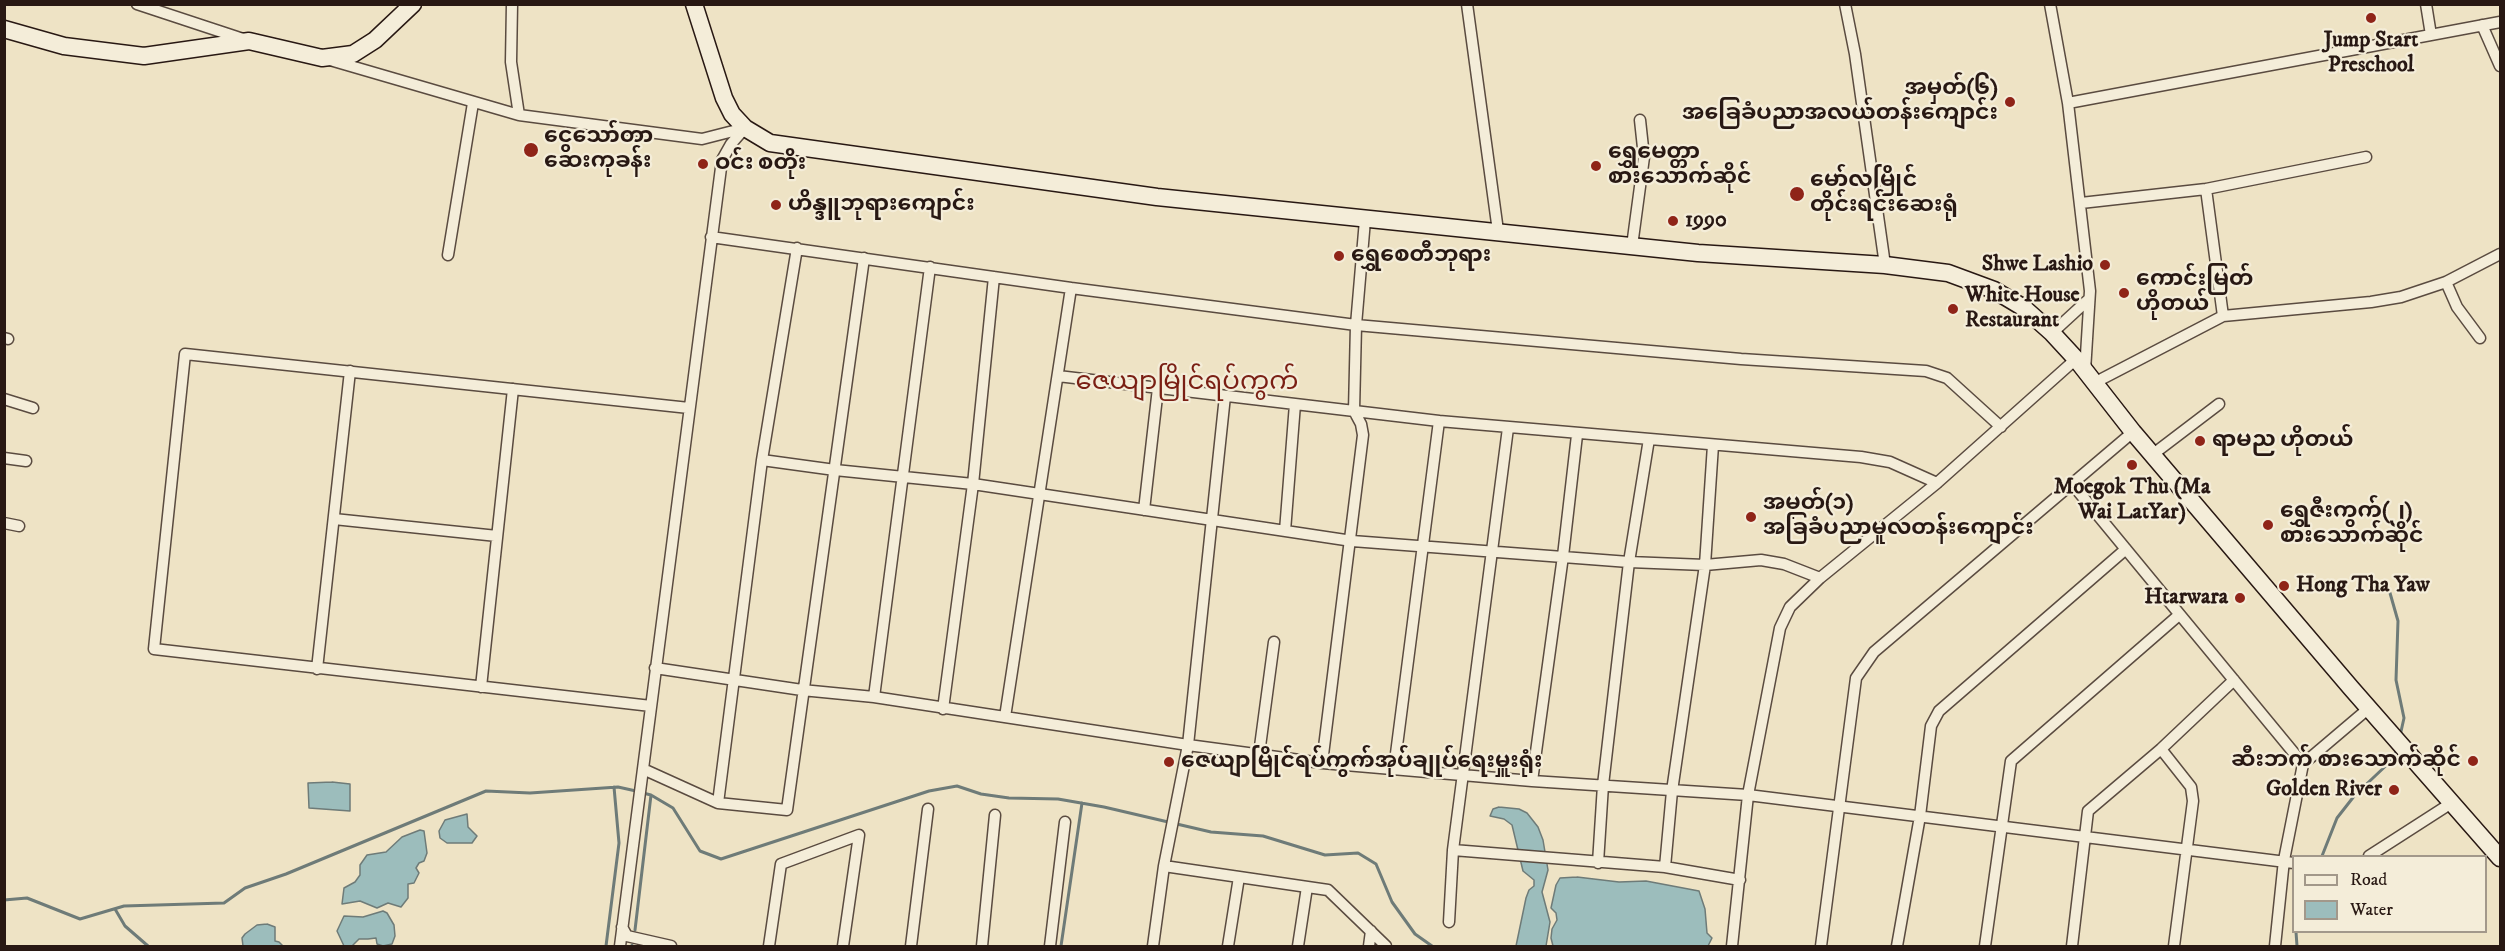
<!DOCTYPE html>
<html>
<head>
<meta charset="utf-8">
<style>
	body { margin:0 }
	#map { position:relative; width:2505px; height:951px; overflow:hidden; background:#eee3c5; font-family:"IM FELL DW Pica",serif }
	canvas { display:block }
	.frame { position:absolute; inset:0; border:6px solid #281813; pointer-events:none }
	.legend { position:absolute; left:2292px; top:855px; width:195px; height:78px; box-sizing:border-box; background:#f4edd9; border:2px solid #a2988a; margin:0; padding:8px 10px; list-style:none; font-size:18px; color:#281813 }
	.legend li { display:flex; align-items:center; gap:12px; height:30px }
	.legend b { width:30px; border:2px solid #a2988a }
</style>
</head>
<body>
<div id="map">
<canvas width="2505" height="951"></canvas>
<div class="frame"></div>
<ul class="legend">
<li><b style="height:8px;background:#f4edd9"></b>Road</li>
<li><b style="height:16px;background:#9cbdbc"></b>Water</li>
</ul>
</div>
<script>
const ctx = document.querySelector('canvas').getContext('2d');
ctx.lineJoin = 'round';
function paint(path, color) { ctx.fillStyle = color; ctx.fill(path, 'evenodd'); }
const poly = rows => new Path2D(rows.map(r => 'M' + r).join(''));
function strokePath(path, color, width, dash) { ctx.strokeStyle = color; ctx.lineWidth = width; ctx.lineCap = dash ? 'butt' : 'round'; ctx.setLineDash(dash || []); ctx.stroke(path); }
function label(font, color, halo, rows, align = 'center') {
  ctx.font = font + ' "IM FELL DW Pica","Noto Sans Myanmar",serif'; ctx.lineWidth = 4.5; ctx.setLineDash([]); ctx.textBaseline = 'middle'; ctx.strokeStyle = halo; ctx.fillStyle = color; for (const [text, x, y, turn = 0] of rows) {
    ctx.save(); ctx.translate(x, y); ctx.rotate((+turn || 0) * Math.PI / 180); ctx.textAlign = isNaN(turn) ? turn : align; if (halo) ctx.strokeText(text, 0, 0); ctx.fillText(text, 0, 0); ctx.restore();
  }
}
const water = poly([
	[332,782,350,784,350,811,309,808,308,783,332,782],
	[1499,807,1519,809,1527,813,1538,827,1543,840,1548,870,1542,892,1550,922,1546,946,1516,946,1526,898,1529,890,1534,886,1534,880,1523,871,1512,825,1504,819,1490,816,1493,809,1499,807],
	[467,814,468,827,477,836,472,843,447,843,440,838,439,831,445,820,467,814],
	[420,830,424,831,427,853,424,861,419,863,416,868,419,873,414,883,408,884,408,898,401,907,388,903,377,908,360,901,342,904,344,888,355,882,360,875,360,865,367,855,386,852,402,837,420,830],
	[1577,877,1619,882,1646,881,1699,891,1705,909,1707,933,1712,938,1708,946,1553,946,1551,938,1552,929,1557,920,1556,913,1551,908,1556,885,1560,878,1577,877],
	[383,911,387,913,394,925,395,936,392,944,383,946,377,944,376,938,368,939,359,939,352,946,344,946,337,931,344,916,363,917,383,911],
	[267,924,275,927,275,941,279,942,283,946,243,946,242,938,245,934,257,925,267,924]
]);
const stream = poly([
	[2390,593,2398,621,2396,680,2404,718,2400,736],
	[643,793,651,795,673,808,700,851,721,859,929,791,957,786,981,794,1009,798,1058,799,1104,807,1211,832,1263,836,1325,855,1358,853,1376,864,1392,902,1415,934,1432,946],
	[2322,856,2337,818,2355,795,2393,759,2397,748],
	[4,900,27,898,80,919,124,906,224,903,245,888,286,874,486,791,530,793,618,787,636,791],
	[115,909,125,926,148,946],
	[635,930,651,795],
	[2296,932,2297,946],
	[606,946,619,843,614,787],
	[632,946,632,945],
	[1061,946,1082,803]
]);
const street = poly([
	[137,4,243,39],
	[512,4,511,62,519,115],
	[1467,4,1498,231],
	[1845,4,1855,54,1885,265],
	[2050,4,2068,103,2090,291,2085,371],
	[2426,4,2431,35],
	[2482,25,2500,66],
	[330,60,519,115,702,139,745,128],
	[2068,103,2500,22],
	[2206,189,2223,316],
	[2081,203,2206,189,2366,157],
	[711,237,1071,288,1356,325,1741,359,1926,371,1947,378,2001,427],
	[1632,246,1644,157,1640,120],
	[448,255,473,103],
	[2446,282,2457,307,2480,338],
	[2052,333,2089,299],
	[4,338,8,339],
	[1058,376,1439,421,1861,457,1890,462,1937,483],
	[2094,383,2223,316,2371,302,2401,297,2446,282,2500,254],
	[4,399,33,408],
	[2152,455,2219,404],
	[4,458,26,461],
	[762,460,835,470,973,484,1352,541,1629,562,1705,565,1761,560,1784,564,1820,578],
	[2073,485,2303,764],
	[1144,510,1158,388],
	[334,519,497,536],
	[4,523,19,526],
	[1285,531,1295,404],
	[655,668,802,690,874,697,1188,745,1322,763,1532,781,1748,795,2294,863],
	[317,669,350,371],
	[481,687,513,389],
	[874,697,930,267],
	[651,706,154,649,185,354,689,408],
	[943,709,973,484,994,277],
	[1005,717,1071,288],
	[2161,749,2191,787,2193,801,2174,946],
	[1259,754,1274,642],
	[1322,763,1363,435,1361,424,1354,411,1356,325,1365,220],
	[643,769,718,803,787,810,864,258],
	[1394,769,1439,421],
	[1532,781,1563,556,1577,435],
	[718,803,762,460,797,248],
	[1453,850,1665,867,1740,880],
	[2369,856,2453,802],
	[1598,863,1603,785,1629,562,1649,439],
	[1164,866,1328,890,1386,946],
	[1665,867,1672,791,1705,565,1713,445],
	[1449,922,1453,850,1508,428],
	[622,927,627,936,671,946],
	[620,946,722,160,731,144,745,128],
	[769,946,781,864,859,835,843,946],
	[911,946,928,809],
	[982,946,995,815],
	[1050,946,1065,822],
	[1153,946,1164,866,1188,745,1225,396],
	[1228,946,1239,877],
	[1298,946,1307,887],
	[1369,946,1371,931],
	[1732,946,1748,795,1780,628,1790,607,1820,578,1937,483,2076,359],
	[1821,946,1856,678,1874,652,2133,432],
	[1897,946,1920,816,1931,726,1939,711,2126,549],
	[1985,946,2011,761,2179,615],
	[2072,946,2088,811,2161,749,2234,680],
	[2275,946,2284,860,2303,764,2369,708]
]);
const secondary = poly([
	[694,4,724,98,732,114,745,128,770,143,1157,197,1698,253,1885,265,1948,273,1994,290,2024,308,2052,333,2076,359,2133,432,2351,688,2500,858],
	[4,29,64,46,144,56,249,41,322,58,353,54,375,40,413,4]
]);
const markers = [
	[2371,18,6,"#8f2418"],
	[2010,102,6,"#8f2418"],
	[531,150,8,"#8f2418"],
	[703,164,6,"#8f2418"],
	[1596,166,6,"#8f2418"],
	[1797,194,8,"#8f2418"],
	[776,205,6,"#8f2418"],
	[1673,221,6,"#8f2418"],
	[1339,256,6,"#8f2418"],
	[2105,265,6,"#8f2418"],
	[2124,293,6,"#8f2418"],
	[1953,309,6,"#8f2418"],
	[2200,441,6,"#8f2418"],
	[2132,465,6,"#8f2418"],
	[1751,517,6,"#8f2418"],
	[2268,525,6,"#8f2418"],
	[2284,586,6,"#8f2418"],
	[2240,598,6,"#8f2418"],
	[2473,761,6,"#8f2418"],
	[1169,762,6,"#8f2418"],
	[2394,790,6,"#8f2418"]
];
const poiNames = [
	["Jump Start",2371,41,"center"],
	["Preschool",2371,66,"center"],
	["အမှတ်(၆)",1998,89,"right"],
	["အခြေခံပညာအလယ်တန်းကျောင်း",1998,114,"right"],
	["ငွေသော်တာ",544,137],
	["ဆေးကုခန်း",544,162],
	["ရွှေမေတ္တာ",1608,153],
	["စားသောက်ဆိုင်",1608,178],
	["ဝင်း စတိုး",715,164],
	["မော်လမြိုင်",1810,181],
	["တိုင်းရင်းဆေးရုံ",1810,206],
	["ဟိန္ဒူဘုရားကျောင်း",788,205],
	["1990",1685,221],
	["ရွှေစေတီဘုရား",1351,256],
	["Shwe Lashio",2093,265,"right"],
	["ကောင်းမြတ်",2136,280],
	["ဟိုတယ်",2136,305],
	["White House",1965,296],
	["Restaurant",1965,321],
	["ရာမည ဟိုတယ်",2212,441],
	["Moegok Thu (Ma",2132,488,"center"],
	["Wai LatYar)",2132,513,"center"],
	["အမှတ်(၁)",1763,504],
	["အခြခံပညာမူလတန်းကျောင်း",1763,529],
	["ရွှေဇီးကွက်(၂)",2280,512],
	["စားသောက်ဆိုင်",2280,537],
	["Hong Tha Yaw",2296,586],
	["Htarwara",2228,598,"right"],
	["ဆီးဘက် စားသောက်ဆိုင်",2461,761,"right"],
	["ဇေယျာမြိုင်ရပ်ကွက်အုပ်ချုပ်ရေးမှူးရုံး",1181,762],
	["Golden River",2382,790,"right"]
];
const quarterNames = [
	["ဇေယျာမြိုင်ရပ်ကွက်",1187,384]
];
paint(water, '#9cbdbc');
strokePath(water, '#6e7b78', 1.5);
strokePath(stream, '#6e7b78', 3);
strokePath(street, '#5a4b40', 13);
strokePath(secondary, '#281813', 19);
strokePath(street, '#f4edd9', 10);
strokePath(secondary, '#f4edd9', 16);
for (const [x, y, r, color] of markers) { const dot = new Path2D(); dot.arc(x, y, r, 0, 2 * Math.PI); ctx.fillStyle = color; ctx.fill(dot); strokePath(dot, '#f4edd9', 2); }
label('bold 22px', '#281813', '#f4edd9', poiNames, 'left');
label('26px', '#7a1f14', '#f4edd9', quarterNames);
</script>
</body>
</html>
